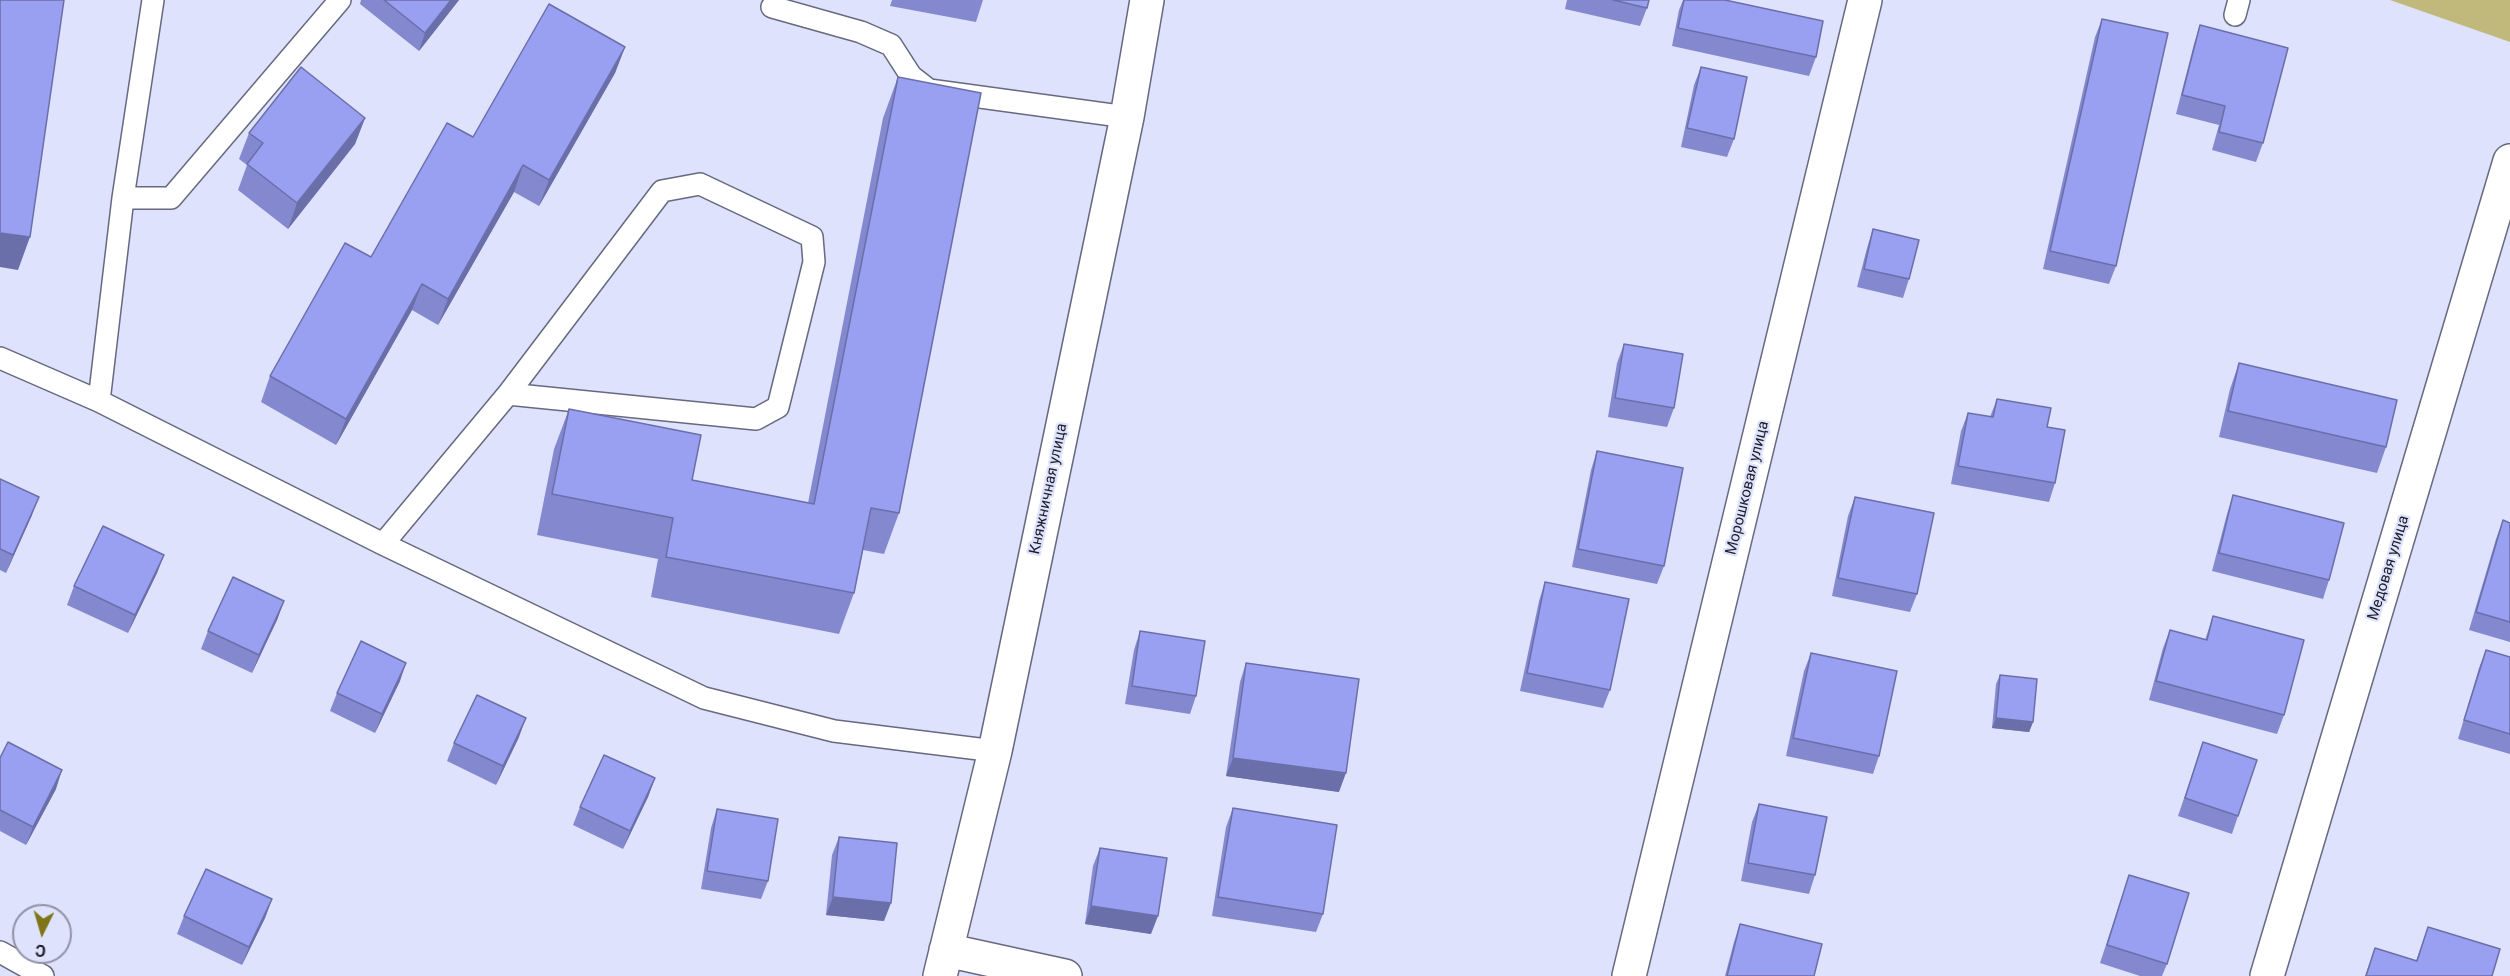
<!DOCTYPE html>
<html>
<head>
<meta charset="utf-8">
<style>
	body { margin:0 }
	#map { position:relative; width:2510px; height:976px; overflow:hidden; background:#dee2fc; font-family:Roboto,sans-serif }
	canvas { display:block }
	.north { position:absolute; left:12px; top:904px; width:60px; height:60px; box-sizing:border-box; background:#dee2fc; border:2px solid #9093a7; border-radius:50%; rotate:185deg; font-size:16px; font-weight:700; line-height:24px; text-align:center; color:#1c1d27 }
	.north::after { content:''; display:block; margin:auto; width:21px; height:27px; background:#7f7417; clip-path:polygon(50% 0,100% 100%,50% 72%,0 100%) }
</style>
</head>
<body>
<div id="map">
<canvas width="2510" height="976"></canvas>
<div class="north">С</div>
</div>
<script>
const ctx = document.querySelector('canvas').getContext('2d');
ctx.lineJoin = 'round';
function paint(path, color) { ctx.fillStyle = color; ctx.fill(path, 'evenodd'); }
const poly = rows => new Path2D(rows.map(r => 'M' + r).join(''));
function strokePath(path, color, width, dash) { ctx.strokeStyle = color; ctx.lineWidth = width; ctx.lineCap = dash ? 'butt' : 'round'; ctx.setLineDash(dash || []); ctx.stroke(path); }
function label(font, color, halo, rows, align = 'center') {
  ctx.font = font + ' Roboto,sans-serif'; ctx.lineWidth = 4.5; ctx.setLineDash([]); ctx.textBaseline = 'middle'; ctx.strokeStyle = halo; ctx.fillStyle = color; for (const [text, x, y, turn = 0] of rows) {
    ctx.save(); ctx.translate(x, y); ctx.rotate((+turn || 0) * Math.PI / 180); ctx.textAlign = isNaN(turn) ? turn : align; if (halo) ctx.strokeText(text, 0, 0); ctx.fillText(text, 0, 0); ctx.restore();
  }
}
const green = poly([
	[2390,0,2510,0,2510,42]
]);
const service = poly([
	[772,7,861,32,891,45,911,76,929,90,1127,117],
	[2235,15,2239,0],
	[123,198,171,198,340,0],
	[0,358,99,401,383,544,704,698,834,731,995,751],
	[99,401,123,198,153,0],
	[383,544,508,394,662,191,700,184,812,237,814,262,778,407,756,419,508,394],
	[0,952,43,976]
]);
const minor = poly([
	[946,950,1065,976],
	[940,976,995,751,1127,117,1147,0],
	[1629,976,1865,0],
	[2267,976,2510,161]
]);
const wall = poly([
	[361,0,459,0,419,51,360,4],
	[892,0,983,0,976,22,890,6],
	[1567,0,1649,0,1647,8,1640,26,1565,9],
	[1683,0,1725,0,1816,57,1809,76,1672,46,1679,10],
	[2102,19,2116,266,2109,284,2043,269,2095,37],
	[2200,25,2263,143,2256,162,2212,150,2219,125,2176,114,2194,44],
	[625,47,615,73,539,206,514,192,438,325,412,310,336,445,261,402,270,376,473,137],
	[1701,67,1734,139,1727,157,1681,147,1694,85],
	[898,77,899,513,884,554,863,550,854,593,839,634,651,597,658,559,537,535,554,449,569,409,692,480,808,503,883,118],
	[365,118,355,144,288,229,238,190,247,165,239,159,249,133],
	[1873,229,1909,279,1903,298,1857,287,1867,248],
	[1624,344,1674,408,1667,427,1608,417,1617,363],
	[2239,363,2386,447,2377,473,2219,437,2230,389],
	[1997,399,2055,483,2049,502,1951,484,1961,431,1968,413,1990,417],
	[1597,451,1664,566,1657,584,1572,567,1591,470],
	[0,479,32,515,6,573,0,570],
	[2233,495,2329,580,2323,599,2212,571,2227,514],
	[1855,497,1917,594,1910,612,1832,596,1848,516],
	[2503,520,2510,523,2510,642,2469,630,2496,539],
	[164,555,157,573,128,633,67,605,74,586],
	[1545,582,1610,690,1603,708,1520,691,1539,601],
	[284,601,277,620,252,673,201,649,208,631],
	[2213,616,2284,715,2277,734,2149,700,2163,648,2170,630,2205,640],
	[1140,631,1196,696,1190,714,1125,704,1134,650],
	[2486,650,2510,657,2510,754,2458,739,2479,668],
	[1811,653,1879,756,1873,774,1786,756,1804,671],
	[1246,663,1339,792,1226,776,1240,682],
	[2000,675,2033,722,2029,732,1992,728,1996,684],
	[400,681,375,733,330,711,337,693],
	[519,737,496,785,447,761,454,743],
	[2203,742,2238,816,2232,834,2178,816],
	[0,758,56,789,26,845,0,831],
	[655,778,648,797,623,849,573,825,580,807],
	[1759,804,1815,875,1809,894,1741,881,1752,822],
	[1233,808,1323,914,1316,932,1212,916,1226,827],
	[717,809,768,881,761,899,701,889,711,828],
	[839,837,884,921,826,915,832,855],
	[1100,848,1151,934,1085,924,1093,866],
	[2129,875,2167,964,2162,976,2140,976,2100,963],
	[272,899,265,918,242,965,177,934,184,916],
	[1740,924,1814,976,1725,976,1734,942],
	[2428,927,2492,976,2365,976,2375,948,2416,961]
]);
const shadedWall = poly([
	[451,0,459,0,419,51,425,33],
	[625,47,615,73,539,206,549,180],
	[365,118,355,144,288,229,297,203],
	[523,165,514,192,438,325,448,299],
	[0,233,30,237,18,270,0,267],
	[422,284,412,310,336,445,346,419],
	[39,497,32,515,6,573,13,555],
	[164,555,157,573,128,633,135,615],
	[284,601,277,620,252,673,259,655],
	[406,663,400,681,375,733,382,714],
	[526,718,519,737,496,785,503,766],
	[1996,718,2033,722,2029,732,1992,728],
	[1233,758,1346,773,1339,792,1226,776],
	[62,770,56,789,26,845,33,827],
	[655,778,648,797,623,849,630,831],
	[833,897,891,903,884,921,826,915],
	[272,899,265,918,242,965,249,947],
	[1091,906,1158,916,1151,934,1085,924]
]);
const building = poly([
	[0,0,64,0,30,237,0,233,0,0],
	[384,0,451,0,425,33,384,0],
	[1613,0,1649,0,1647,8,1613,0],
	[1684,0,1725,0,1823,21,1816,57,1678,28,1684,0],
	[549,4,625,47,549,180,523,165,448,299,422,284,346,419,270,376,345,243,371,257,447,123,473,137,549,4],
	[2102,19,2168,33,2116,266,2050,251,2102,19],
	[2200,25,2288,48,2263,143,2219,132,2225,106,2182,95,2200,25],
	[301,67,365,118,297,203,247,164,263,143,249,133,301,67],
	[1701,67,1747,77,1734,139,1687,128,1701,67],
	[898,77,981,93,899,513,871,508,854,593,666,557,673,518,552,494,569,409,701,435,692,480,814,504,898,77],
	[1873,229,1919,240,1909,279,1864,269,1873,229],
	[1624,344,1683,354,1674,408,1615,398,1624,344],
	[2239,363,2397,400,2386,447,2228,411,2239,363],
	[1997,399,2051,408,2047,427,2065,430,2055,483,1958,466,1968,413,1993,417,1997,399],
	[1597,451,1683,468,1664,566,1578,549,1597,451],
	[0,479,39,497,13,555,0,549,0,479],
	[2233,495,2344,523,2329,580,2219,553,2233,495],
	[1855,497,1934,513,1917,594,1838,578,1855,497],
	[2503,520,2510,523,2510,622,2476,612,2503,520],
	[103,526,164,555,135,615,74,586,103,526],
	[233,577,284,601,259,655,208,631,233,577],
	[1545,582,1629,599,1610,690,1527,673,1545,582],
	[2213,616,2304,640,2284,715,2156,681,2170,630,2207,640,2213,616],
	[1140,631,1205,641,1196,696,1132,686,1140,631],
	[361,641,406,663,382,714,337,693,361,641],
	[2486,650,2510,657,2510,734,2464,720,2486,650],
	[1811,653,1897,671,1879,756,1793,738,1811,653],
	[1246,663,1359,679,1346,773,1233,758,1246,663],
	[2000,675,2037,679,2033,722,1996,718,2000,675],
	[477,695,526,718,503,766,454,743,477,695],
	[8,742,62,770,33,827,0,810,0,758,8,742],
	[2203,742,2257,760,2238,816,2185,798,2203,742],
	[604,755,655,778,630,831,580,807,604,755],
	[1759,804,1827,817,1815,875,1748,863,1759,804],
	[1233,808,1337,825,1323,914,1218,897,1233,808],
	[717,809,778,819,768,881,707,871,717,809],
	[839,837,897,843,891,903,833,897,839,837],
	[1100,848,1167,858,1158,916,1091,906,1100,848],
	[206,869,272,899,249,947,184,916,206,869],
	[2129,875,2189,893,2167,964,2107,945,2129,875],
	[1740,924,1822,944,1814,976,1727,976,1740,924],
	[2428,927,2500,949,2492,976,2366,976,2375,948,2417,961,2428,927]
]);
const streetNames = [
	["Морошковая улица",1748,488,-76],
	["Княжничная улица",1049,489,-78],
	["Медовая улица",2389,568,-73]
];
paint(green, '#c0b97b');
strokePath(service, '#66697f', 24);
strokePath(minor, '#66697f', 36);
strokePath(service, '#fff', 21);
strokePath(minor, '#fff', 33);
paint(wall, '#8489cf');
paint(shadedWall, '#6b6fa9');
paint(building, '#999ff1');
strokePath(building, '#6b6fa9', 1.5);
label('15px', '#1c1d27', '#dee2fc', streetNames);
</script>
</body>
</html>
